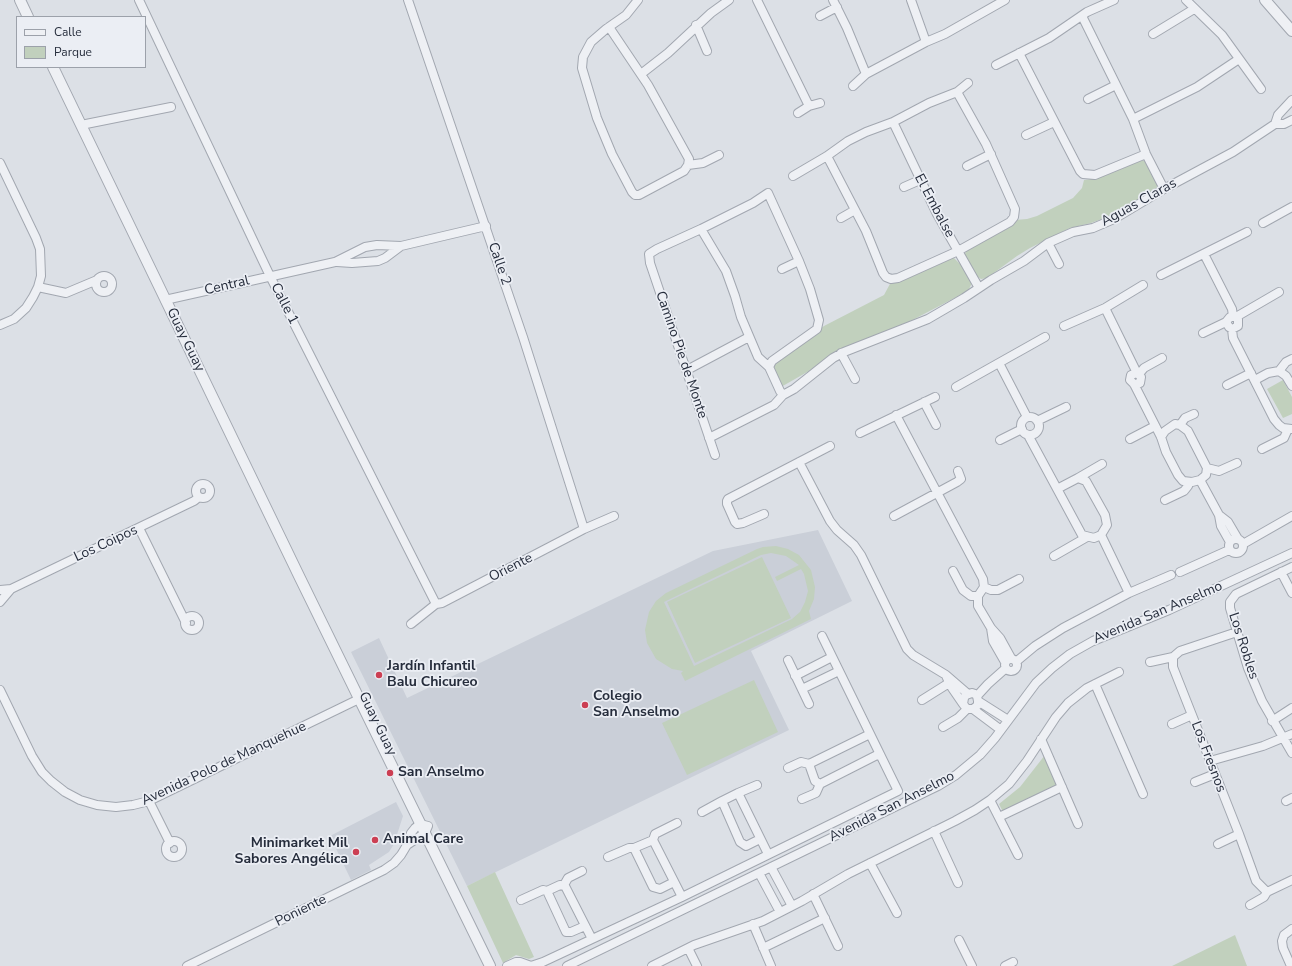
<!DOCTYPE html>
<html>
<head>
<meta charset="utf-8">
<style>
	body { margin:0 }
	#map { position:relative; width:1292px; height:966px; overflow:hidden; background:#dce0e6; font-family:"Nunito Sans",sans-serif }
	canvas { display:block }
	.legend { position:absolute; left:16px; top:16px; width:130px; height:52px; box-sizing:border-box; background:#ebeef4; border:1px solid #9ca1aa; margin:0; padding:5px 7px; list-style:none; font-size:12px; color:#262d3c }
	.legend li { display:flex; align-items:center; gap:8px; height:20px }
	.legend b { width:20px; border:1px solid #9ca1aa }
</style>
</head>
<body>
<div id="map">
<canvas width="1292" height="966"></canvas>
<ul class="legend">
<li><b style="height:5px;background:#eef0f4"></b>Calle</li>
<li><b style="height:11px;background:#c1d0bd"></b>Parque</li>
</ul>
</div>
<script>
const ctx = document.querySelector('canvas').getContext('2d');
ctx.lineJoin = 'round';
function paint(path, color) { ctx.fillStyle = color; ctx.fill(path, 'evenodd'); }
const poly = rows => new Path2D(rows.map(r => 'M' + r).join(''));
function strokePath(path, color, width, dash) { ctx.strokeStyle = color; ctx.lineWidth = width; ctx.lineCap = dash ? 'butt' : 'round'; ctx.setLineDash(dash || []); ctx.stroke(path); }
function label(font, color, halo, rows, align = 'center') {
  ctx.font = font + ' "Nunito Sans",sans-serif'; ctx.lineWidth = 3.5; ctx.setLineDash([]); ctx.textBaseline = 'middle'; ctx.strokeStyle = halo; ctx.fillStyle = color; for (const [text, x, y, turn = 0] of rows) {
    ctx.save(); ctx.translate(x, y); ctx.rotate((+turn || 0) * Math.PI / 180); ctx.textAlign = isNaN(turn) ? turn : align; if (halo) ctx.strokeText(text, 0, 0); ctx.fillText(text, 0, 0); ctx.restore();
  }
}
const built = poly([
	[818,530,852,601,751,651,789,730,467,886,351,652,379,638,407,698,713,551],
	[396,802,403,816,394,844,389,852,369,865,371,870,351,880,330,836]
]);
const green = poly([
	[1140,160,1146,161,1158,181,1158,187,1154,191,1110,216,1091,223,1070,228,1030,248,1017,256,987,278,981,279,975,275,964,256,968,247,1015,220,1027,219,1037,216,1073,198,1082,188,1084,180,1099,178],
	[948,257,954,258,962,266,971,281,971,285,968,291,901,326,830,356,809,371,781,387,770,365,824,326,884,295,891,282],
	[1283,380,1292,397,1292,414,1283,418,1267,389],
	[776,546,788,549,799,555,811,570,815,587,814,599,809,611,811,619,685,681,681,673,683,671,672,669,656,659,647,643,645,630,649,612,656,601,666,593,757,549,763,547],
	[771,553,786,556,799,565,775,577,777,581,801,569,804,574,808,591,805,602,800,612,792,619,694,666,664,602,761,555],
	[762,557,791,618,695,663,667,602],
	[754,680,778,732,687,775,662,723],
	[1045,755,1057,785,1003,812,999,804,1020,787],
	[495,872,534,957,529,959,516,955,503,963,467,886],
	[1235,935,1247,966,1172,966]
]);
const minor = poly([
	[139,0,270,276,436,604],
	[408,0,523,337,584,529],
	[757,0,809,106],
	[833,0,847,28,866,74],
	[911,0,926,42],
	[1186,0,1222,35,1261,89],
	[820,16,837,7],
	[1082,16,1133,119,1146,154,1164,189],
	[696,25,707,51],
	[609,27,648,85,689,159,688,165,684,171,639,195,635,195,632,192,612,154,597,118,582,68,583,57,591,42,606,29,626,15,638,0],
	[1153,34,1194,9],
	[1019,53,1080,171,1083,174,1095,175,1146,154],
	[996,65,1049,38,1087,12,1114,0],
	[641,74,668,53,711,13,729,0],
	[853,86,866,74,926,42,945,34,1005,0],
	[1088,99,1116,85],
	[798,113,809,106,820,103],
	[1133,119,1197,87,1239,59],
	[893,122,937,214,979,288],
	[1275,124,1278,115,1292,100],
	[81,125,171,107],
	[1026,135,1054,122],
	[827,156,866,231,883,273,886,277,891,279,898,278,958,251,1010,222,1014,217,1015,209,986,144,957,92],
	[0,163,36,238,40,249,41,276,38,287],
	[688,165,703,163,719,155],
	[967,166,991,154],
	[793,176,827,156,848,141,866,132,893,122,929,103,957,92,968,83],
	[904,187,920,180],
	[841,218,855,210],
	[1263,223,1292,207],
	[701,229,726,271,735,296,741,317,758,357,769,367,780,391,783,395],
	[1048,243,1059,264],
	[1204,254,1232,309,1233,316],
	[337,262,352,263,378,261,385,258,401,246],
	[782,269,799,261],
	[1161,275,1247,232],
	'96 284a8 8 0 1 1 16 0a8 8 0 1 1-16 0Z',
	[165,300,335,262,365,247,377,245,401,246,486,226],
	[1105,308,1137,373,1141,377,1140,383,1134,384],
	[1236,317,1238,319,1238,326,1232,329,1229,327,1226,322,1230,317,1236,317,1279,292],
	[0,325,14,319,26,308,33,297,38,287,66,293,97,280],
	[1064,326,1105,308,1143,285],
	[1232,329,1233,338,1274,419,1279,425,1283,428,1292,429],
	[1203,333,1226,322],
	[841,353,855,379],
	[999,363,1027,417],
	[687,370,749,337],
	[1279,371,1286,362,1292,359],
	[1137,373,1131,375,1130,380,1134,384,1161,437,1166,452,1178,475,1183,481,1192,482,1200,480,1206,475,1207,468,1188,431,1180,425,1175,424,1165,431,1161,437],
	[1139,374,1144,368,1162,358],
	[1255,380,1268,373,1279,371,1286,376,1292,386],
	[1227,385,1251,373],
	[956,387,1045,337],
	[924,402,936,425],
	[896,415,983,579,984,587,978,596,978,606,991,628,1000,638,1011,658],
	'1021 426a9 9 0 1 1 18 0a9 9 0 1 1-18 0Z',
	[1037,421,1066,407],
	[1180,425,1185,418,1194,414],
	[860,433,935,397],
	[1028,435,1082,535,1094,538,1101,535,1107,525,1105,515,1086,481,1078,478,1057,489],
	[709,438,774,405,783,395,794,389,833,358,844,352,928,319,964,298,991,280,1024,261,1048,243,1073,232,1093,228,1114,219,1164,189,1233,152,1275,124,1284,124,1292,120],
	[1130,439,1155,426],
	[1000,440,1022,429],
	[1262,449,1284,438,1288,429],
	[715,455,650,263,649,254,657,249,701,229,753,203,768,193,799,261,810,289,819,320,817,329,772,361,769,367],
	[799,462,830,521,837,530,854,545,861,555,907,649,913,655,946,675,968,694],
	[1207,468,1219,471,1237,463],
	[1078,478,1102,464],
	[1200,480,1219,515,1221,526,1230,542],
	'196 491a7 7 0 1 1 14 0a7 7 0 1 1-14 0Z',
	[1165,500,1184,491,1188,486,1189,482],
	[764,514,743,523,737,524,735,522,727,504,727,501,728,499,830,446],
	[1219,515,1228,522,1238,539],
	[894,516,957,482,961,479,958,471],
	[139,528,186,623],
	[1101,535,1129,593],
	'1229 546a7 7 0 1 1 14 0a7 7 0 1 1-14 0Z',
	[1243,544,1292,516],
	[1054,556,1087,537],
	[1292,567,1236,594,1230,602,1230,608,1248,668,1262,701,1292,753],
	[953,571,963,590,971,596,978,596],
	[1180,572,1229,550],
	[1281,572,1292,593],
	[984,587,991,590,998,590,1019,579],
	[0,590,11,589,194,501,199,497],
	[0,602,11,589],
	'185 623a7 7 0 1 1 14 0a7 7 0 1 1-14 0Z',
	[411,624,436,604,442,603,584,529,614,516],
	[991,628,993,641,1005,662],
	[1237,632,1180,651,1173,657,1173,667,1239,834,1256,881,1267,892,1292,880],
	'1005 665a6 6 0 1 1 12 0a6 6 0 1 1-12 0Z',
	[788,660,809,704],
	[1017,661,1035,646,1063,628,1129,593,1171,575],
	[1150,662,1173,657],
	[795,676,832,657],
	[947,678,952,688,963,704],
	[1095,684,1143,794],
	[802,689,839,671],
	[0,690,32,756,42,772,51,781,65,792,80,800,97,805,116,807,133,805,149,801,359,699],
	[977,696,988,684,1006,668],
	[922,700,949,683],
	[978,701,978,705,973,709,967,709,963,704,964,698,966,695,972,693,975,694,977,696,978,701,1008,720],
	[973,709,1001,730],
	[1272,721,1292,708],
	[1172,724,1192,715],
	[943,727,958,718,967,709],
	[1041,739,1078,824],
	[1210,761,1263,746,1292,734],
	[809,764,815,781,820,784],
	[788,768,801,762,809,764,870,734],
	[1195,782,1215,774],
	[738,793,757,785],
	[802,799,816,793,820,784,879,754],
	[990,800,1018,855],
	[149,801,170,843],
	[1286,801,1292,798],
	[702,812,722,801],
	[999,817,1062,787],
	[934,831,958,883],
	[760,839,746,846,740,842,722,801,738,793,768,854],
	[653,840,655,834,677,823],
	'166 849a8 8 0 1 1 16 0a8 8 0 1 1-16 0Z',
	[1218,844,1239,834],
	[608,857,629,848,634,848],
	[870,863,897,913],
	[771,867,792,906],
	[759,873,780,912],
	[674,882,660,889,653,887,634,848,653,840,682,897],
	[564,885,568,878,582,871],
	[813,894,838,946],
	[521,900,543,890,547,891],
	[1250,905,1264,897,1267,892],
	[753,924,771,966],
	[585,926,571,932,566,932,547,891,560,885,565,886,592,939],
	[959,940,972,966],
	[688,948,697,966],
	[763,948,825,918],
	[187,966,384,870,394,863,401,855,407,845,411,833,415,828,420,824,428,826,425,833,407,845],
	[507,966,516,962,520,962,531,966],
	[531,966,543,962,682,897,898,791,822,636],
	[567,966,938,786,956,775,980,755,995,738,1036,683,1052,668,1070,654,1093,641,1169,610,1292,553],
	[652,966,694,945,763,921,802,901,848,874,955,821,975,810,990,800,1009,784,1027,761,1056,717,1068,703,1087,688,1119,672],
	[1005,966,1013,962],
	[1291,966,1283,948,1282,941,1284,935,1292,929]
]);
const tertiary = poly([
	[20,0,28,17],
	[1265,0,1292,31],
	[53,67,300,578,490,966]
]);
const markers = [
	[379,675,4,"#cc3f53"],
	[585,705,4,"#cc3f53"],
	[390,773,4,"#cc3f53"],
	[375,840,4,"#cc3f53"],
	[356,852,4,"#cc3f53"]
];
const streetNames = [
	["Aguas Claras",1139,203,-29],
	["El Embalse",934,206,62],
	["Calle 2",499,264,71],
	["Central",227,286,-13],
	["Calle 1",284,304,63],
	["Guay Guay",185,340,64],
	["Camino Pie de Monte",681,355,71],
	["Los Coipos",106,544,-25],
	["Oriente",511,568,-27],
	["Avenida San Anselmo",1158,613,-23],
	["Los Robles",1243,646,72],
	["Guay Guay",377,724,64],
	["Los Fresnos",1208,757,69],
	["Avenida Polo de Manquehue",224,764,-25],
	["Avenida San Anselmo",892,807,-27],
	["Poniente",301,911,-26]
];
const poiNames = [
	["Jardín Infantil",387,667],
	["Balu Chicureo",387,683],
	["Colegio",593,697],
	["San Anselmo",593,713],
	["San Anselmo",398,773],
	["Animal Care",383,840],
	["Minimarket Mil",348,844,"right"],
	["Sabores Angélica",348,860,"right"]
];
paint(built, '#cacfd8');
paint(green, '#c1d0bd');
strokePath(minor, '#a2a7b0', 10);
strokePath(tertiary, '#a2a7b0', 12);
strokePath(minor, '#eef0f4', 8);
strokePath(tertiary, '#eef0f4', 10);
for (const [x, y, r, color] of markers) { const dot = new Path2D(); dot.arc(x, y, r, 0, 2 * Math.PI); ctx.fillStyle = color; ctx.fill(dot); strokePath(dot, '#ebeef4', 1.5); }
label('14px', '#262d3c', '#ebeef4', streetNames);
label('bold 14px', '#262d3c', '#ebeef4', poiNames, 'left');
</script>
</body>
</html>
